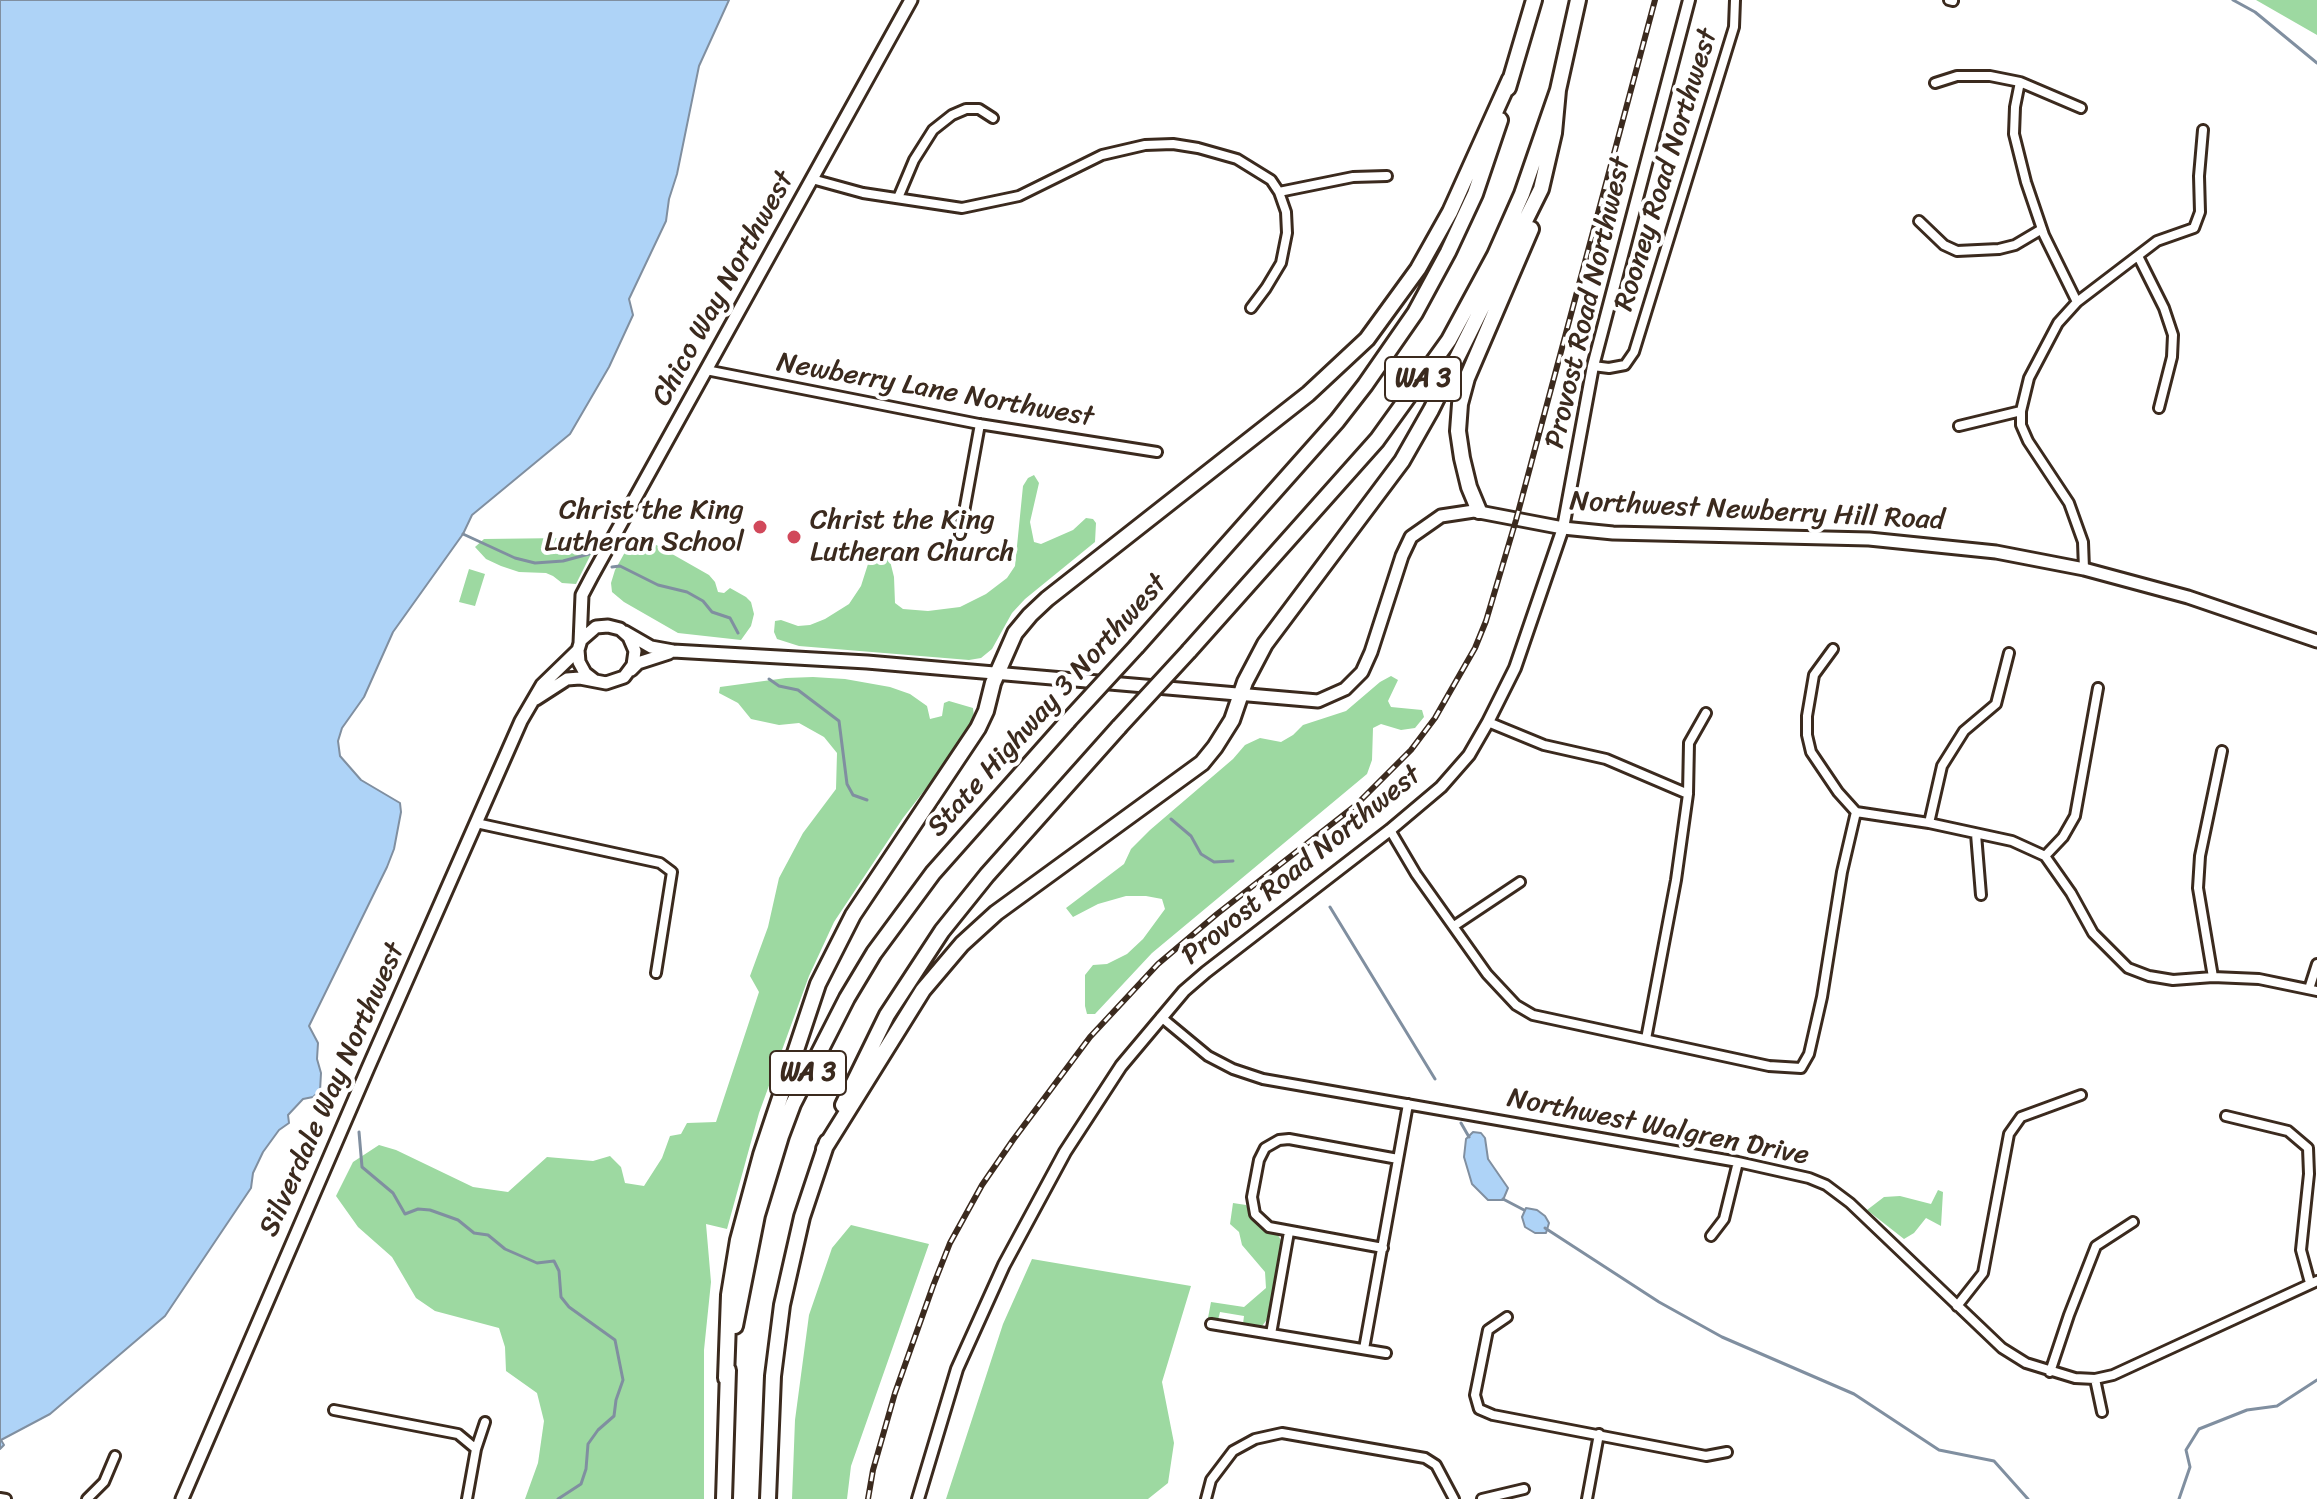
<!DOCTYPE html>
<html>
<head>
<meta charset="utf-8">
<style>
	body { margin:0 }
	canvas { display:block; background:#fff }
</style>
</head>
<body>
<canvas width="2317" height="1499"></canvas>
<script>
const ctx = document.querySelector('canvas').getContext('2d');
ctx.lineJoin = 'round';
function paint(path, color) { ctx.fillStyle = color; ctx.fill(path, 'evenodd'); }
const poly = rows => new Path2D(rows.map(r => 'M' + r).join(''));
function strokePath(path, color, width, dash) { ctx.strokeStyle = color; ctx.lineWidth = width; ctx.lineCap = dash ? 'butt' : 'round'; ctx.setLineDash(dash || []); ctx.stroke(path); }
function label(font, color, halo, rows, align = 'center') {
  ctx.font = font + ' Sriracha,sans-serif'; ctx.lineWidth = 8; ctx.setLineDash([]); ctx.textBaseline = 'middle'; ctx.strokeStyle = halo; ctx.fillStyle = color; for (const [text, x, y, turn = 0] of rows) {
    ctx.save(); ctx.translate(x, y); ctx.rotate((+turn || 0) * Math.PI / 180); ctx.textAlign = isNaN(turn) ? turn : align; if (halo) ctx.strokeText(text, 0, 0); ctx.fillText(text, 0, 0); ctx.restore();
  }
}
const green = poly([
	[2256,0,2317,0,2317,35],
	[1034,475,1039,483,1030,522,1034,542,1041,544,1073,530,1086,518,1093,519,1096,523,1095,542,1025,599,1012,613,992,649,981,658,969,660,799,646,777,639,774,632,775,621,781,620,798,626,810,625,825,619,849,604,861,586,868,564,879,557,886,557,890,561,894,577,895,603,903,609,928,611,960,607,986,594,1007,578,1015,566,1023,486,1028,478],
	[564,538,589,543,593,550,576,584,562,583,553,576,546,573,519,572,501,566,486,559,475,547,484,539],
	[639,540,651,542,709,575,715,582,718,592,724,593,730,588,746,597,751,602,754,614,751,626,741,640,678,633,624,602,612,592,611,583,615,570,629,545],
	[469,569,485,574,475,606,459,602],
	[1391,676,1398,680,1388,701,1391,707,1422,710,1424,717,1415,728,1401,730,1381,724,1373,728,1372,760,1367,774,1152,953,1095,1014,1087,1014,1085,1006,1085,975,1093,965,1107,964,1127,954,1143,939,1165,909,1162,899,1146,896,1126,896,1098,904,1073,917,1066,908,1124,864,1131,849,1150,830,1233,759,1245,745,1260,738,1281,742,1293,735,1303,725,1346,711,1380,682],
	[813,677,845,679,890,687,910,694,927,706,930,719,942,716,944,703,949,701,973,708,974,717,961,743,903,818,834,922,809,976,759,1113,727,1229,706,1224,711,1282,704,1350,704,1499,525,1499,538,1463,544,1421,537,1393,506,1371,505,1347,499,1328,435,1311,416,1298,392,1257,358,1227,336,1196,353,1162,379,1145,396,1150,473,1187,508,1192,547,1157,593,1161,610,1156,621,1167,625,1183,644,1186,662,1158,670,1136,681,1134,687,1123,716,1122,759,992,750,976,768,927,779,878,803,833,836,789,837,753,824,737,799,723,779,725,751,719,738,703,719,693,720,687,786,678],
	[1938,1190,1943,1192,1941,1226,1926,1218,1914,1233,1904,1239,1867,1210,1884,1197,1900,1196,1931,1204],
	[1233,1203,1246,1205,1257,1224,1278,1235,1282,1242,1269,1317,1262,1326,1243,1324,1244,1316,1220,1312,1218,1320,1208,1318,1211,1302,1244,1307,1266,1288,1265,1272,1242,1245,1239,1232,1230,1224],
	[851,1225,929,1244,851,1466,847,1499,792,1499,795,1420,809,1315,832,1248],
	[1032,1259,1191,1286,1162,1382,1174,1443,1168,1483,1148,1499,946,1499,1003,1324]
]);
const water = poly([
	[0,0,729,0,699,66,677,174,669,199,666,221,629,299,633,315,609,367,570,434,472,515,463,534,393,632,364,697,342,728,338,741,340,756,361,780,400,803,401,812,394,849,387,867,309,1026,318,1043,317,1059,321,1073,320,1091,313,1097,303,1099,288,1115,289,1123,279,1130,263,1152,253,1173,251,1188,165,1316,50,1414,1,1440,4,1445,0,1449,0,0],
	[1473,1132,1481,1133,1485,1138,1488,1159,1508,1188,1503,1200,1488,1200,1472,1184,1464,1157,1466,1139,1473,1132],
	[1526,1208,1537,1210,1545,1216,1549,1223,1546,1233,1535,1233,1525,1227,1522,1217,1526,1208]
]);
const stream = poly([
	[2233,0,2255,12,2317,63],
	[463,534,515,558,535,563,563,561,589,554],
	[612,567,620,566,658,585,687,592,703,601,712,612,730,618,738,633],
	[769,679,779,686,798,690,839,721,847,784,853,795,867,800],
	[1171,819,1191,836,1201,854,1214,862,1233,861],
	[1330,907,1435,1079],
	[318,1094,327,1100],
	[1461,1123,1469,1137],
	[359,1132,362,1167,393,1193,405,1214,418,1209,430,1210,458,1220,474,1233,488,1235,505,1249,537,1263,554,1261,559,1271,561,1297,569,1307,615,1340,623,1380,616,1400,614,1416,598,1430,588,1444,586,1469,581,1484,558,1499],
	[1503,1199,1524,1210],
	[1545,1228,1659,1302,1722,1337,1854,1394,1939,1450,1994,1461,2028,1499],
	[2179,1499,2190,1467,2186,1450,2199,1429,2247,1410,2277,1406,2317,1380]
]);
const minor = poly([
	[1949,0,1953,1],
	[2020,82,2015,107,2014,134,2026,182,2044,235,2077,302],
	[1935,83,1957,76,1990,76,2020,82,2081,108],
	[812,179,863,193,962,208,1019,196,1102,155,1145,145,1173,144,1198,148,1237,159,1271,180,1279,192,1286,212,1287,233,1281,263,1266,288,1251,308],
	[1279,192,1353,177,1387,176],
	[898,198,914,160,933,130,952,115,966,109,979,109,993,118],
	[1919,221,1944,245,1957,251,1999,249,2015,245,2042,229],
	[2138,256,2164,308,2173,335,2172,357,2159,408],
	[1593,366,1609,368,1625,365,1634,352,1734,27,1735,0],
	[706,370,979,424,1157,452],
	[1959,426,2021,411],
	[960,534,980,424],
	[2084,569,2083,542,2069,503,2028,441,2021,425,2021,411,2029,378,2058,323,2077,302,2157,241,2194,228,2200,212,2199,176,2203,130],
	[1833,649,1814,675,1807,716,1807,735,1811,752,1838,792,1856,812],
	[1488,722,1544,745,1606,759,1688,794],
	[1856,812,1929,823,2012,841,2045,856,2071,893,2093,933,2128,968,2149,976,2173,980,2213,977,2259,979,2317,991],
	[476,823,660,863,672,872,656,973],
	[1929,823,1942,766,1964,731,1996,704,2009,653],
	[1390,830,1416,874,1487,974,1516,1005,1533,1015,1769,1066,1801,1068,1809,1054,1822,997,1842,872,1856,812],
	[1976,834,1981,895],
	[2045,856,2063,837,2075,816,2098,688],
	[1454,926,1520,882],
	[2213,977,2198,888,2200,856,2222,751],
	[2309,989,2317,964],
	[1161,1017,1208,1056,1233,1069,1263,1079,1738,1162,1809,1178,1826,1185,1850,1203,2002,1348,2026,1363,2075,1378,2095,1379,2113,1375,2317,1281],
	[1646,1039,1676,880,1688,794,1689,743,1706,713],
	[2226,1116,2288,1131,2308,1148,2309,1174,2301,1250,2310,1283],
	[1711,1236,1724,1219,1738,1162],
	[1383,1248,1269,1227,1255,1214,1252,1197,1259,1160,1265,1148,1279,1140,1289,1139,1398,1159],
	[1957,1306,1983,1273,2009,1134,2021,1117,2081,1095],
	[1507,1317,1488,1330,1475,1395,1479,1409,1493,1415,1706,1456,1727,1452],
	[1211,1324,1386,1353],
	[1271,1334,1289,1232],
	[1364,1349,1408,1104],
	[2050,1372,2069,1315,2096,1246,2133,1222],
	[2095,1379,2102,1412],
	[334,1410,458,1434,476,1449],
	[0,1498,6,1499],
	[87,1499,104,1482,115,1456],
	[467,1499,476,1449,485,1422],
	[1206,1499,1211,1480,1233,1451,1255,1439,1282,1433,1425,1458,1436,1465,1454,1499],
	[1482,1499,1524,1489],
	[1587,1499,1599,1434]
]);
const tertiary = poly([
	[918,1499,957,1369,1004,1265,1065,1152,1121,1066,1184,991,1206,972,1390,830,1441,787,1469,755,1488,722,1515,668,1563,528,1593,366,1689,0]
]);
const secondary = poly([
	[625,632,651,647,673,651,867,662,1318,701,1345,689,1362,672,1371,652,1402,556,1411,537,1441,516,1474,511,1563,528,1613,533,1869,539,1996,552,2084,569,2188,597,2317,641],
	[580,643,582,595,592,576,911,0],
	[631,670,638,663,669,653],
	[536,699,567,679,580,678,606,683,624,677,633,665,635,651,629,637,620,629,608,626,596,627,581,640,578,650,579,662,585,673,594,680],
	[182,1499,368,1068,521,721,542,685,578,650]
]);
const motorway = poly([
	[1508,88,1534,0],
	[1479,511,1469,487,1462,458,1458,431,1460,404,1467,378,1531,229],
	[1137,646,1337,421,1365,385,1415,313,1448,252,1475,194,1500,120],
	[1189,651,1377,440,1449,340,1495,255,1522,194,1558,90,1578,0],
	[843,1105,887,1015,942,931,987,875,1119,727],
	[824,1149,923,990,962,944,996,913,1202,763,1215,747,1232,720,1245,682,1265,644,1402,461,1431,410,1541,189,1554,133,1558,90],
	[735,1326,757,1215,781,1136,793,1104,847,998,874,953,933,873,1068,721],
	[726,1378,729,1295,738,1240,761,1155,818,984,853,915,978,728,986,711,993,683,1015,633,1030,615,1047,599,1308,394,1367,339,1418,269,1450,212,1510,79],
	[724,1499,728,1370],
	[768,1499,773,1376,782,1305,802,1217,827,1142]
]);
const rail = poly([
	[868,1499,873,1470,895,1393,933,1286,950,1243,982,1185,1013,1140,1090,1037,1158,964,1217,914,1356,805,1411,750,1435,718,1475,648,1486,621,1516,520,1655,0]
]);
const motorwayBridge = poly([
	[1068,721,1137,646],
	[1119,727,1189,651]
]);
const markers = [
	[760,527,8,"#d1495b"],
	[794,537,8,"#d1495b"]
];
const shields = [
	[1423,379,76],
	[808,1073,76]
];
const shieldNames = [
	["WA 3",1423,379],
	["WA 3",808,1073]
];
const streetNames = [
	["Rooney Road Northwest",1667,170,-73],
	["Chico Way Northwest",724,289,-61],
	["Provost Road Northwest",1589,303,-77],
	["Newberry Lane Northwest",935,391,10],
	["Northwest Newberry Hill Road",1757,512,3],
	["State Highway 3 Northwest",1048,706,-48],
	["Provost Road Northwest",1302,866,-39],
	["Silverdale Way Northwest",333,1090,-66],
	["Northwest Walgren Drive",1658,1128,11]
];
const poiNames = [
	["Christ the King",744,511],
	["Lutheran School",744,543],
	["Christ the King",810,521,"left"],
	["Lutheran Church",810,553,"left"]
];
paint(green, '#9dd9a1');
paint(water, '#aed3f7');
strokePath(water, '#808fa0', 2);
strokePath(stream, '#808fa0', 3);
strokePath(minor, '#3b2a1e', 14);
strokePath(tertiary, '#3b2a1e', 16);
strokePath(secondary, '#3b2a1e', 17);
strokePath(motorway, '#3b2a1e', 20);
strokePath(minor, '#fff', 8);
strokePath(tertiary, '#fff', 10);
strokePath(secondary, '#fff', 11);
strokePath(motorway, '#fff', 14);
strokePath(rail, '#3b2a1e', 6);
strokePath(rail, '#fff', 3, [9]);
strokePath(motorwayBridge, '#3b2a1e', 20, []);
strokePath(motorwayBridge, '#fff', 14);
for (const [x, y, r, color] of markers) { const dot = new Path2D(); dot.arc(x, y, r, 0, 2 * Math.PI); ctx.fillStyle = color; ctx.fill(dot); strokePath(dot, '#fff', 3); }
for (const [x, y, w] of shields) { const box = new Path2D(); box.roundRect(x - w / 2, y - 22, w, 44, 6); ctx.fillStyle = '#fff'; ctx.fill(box); strokePath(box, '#3b2a1e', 2); }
label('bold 26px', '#3b2a1e', null, shieldNames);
label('28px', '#3b2a1e', '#fff', streetNames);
label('28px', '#3b2a1e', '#fff', poiNames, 'right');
</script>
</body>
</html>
